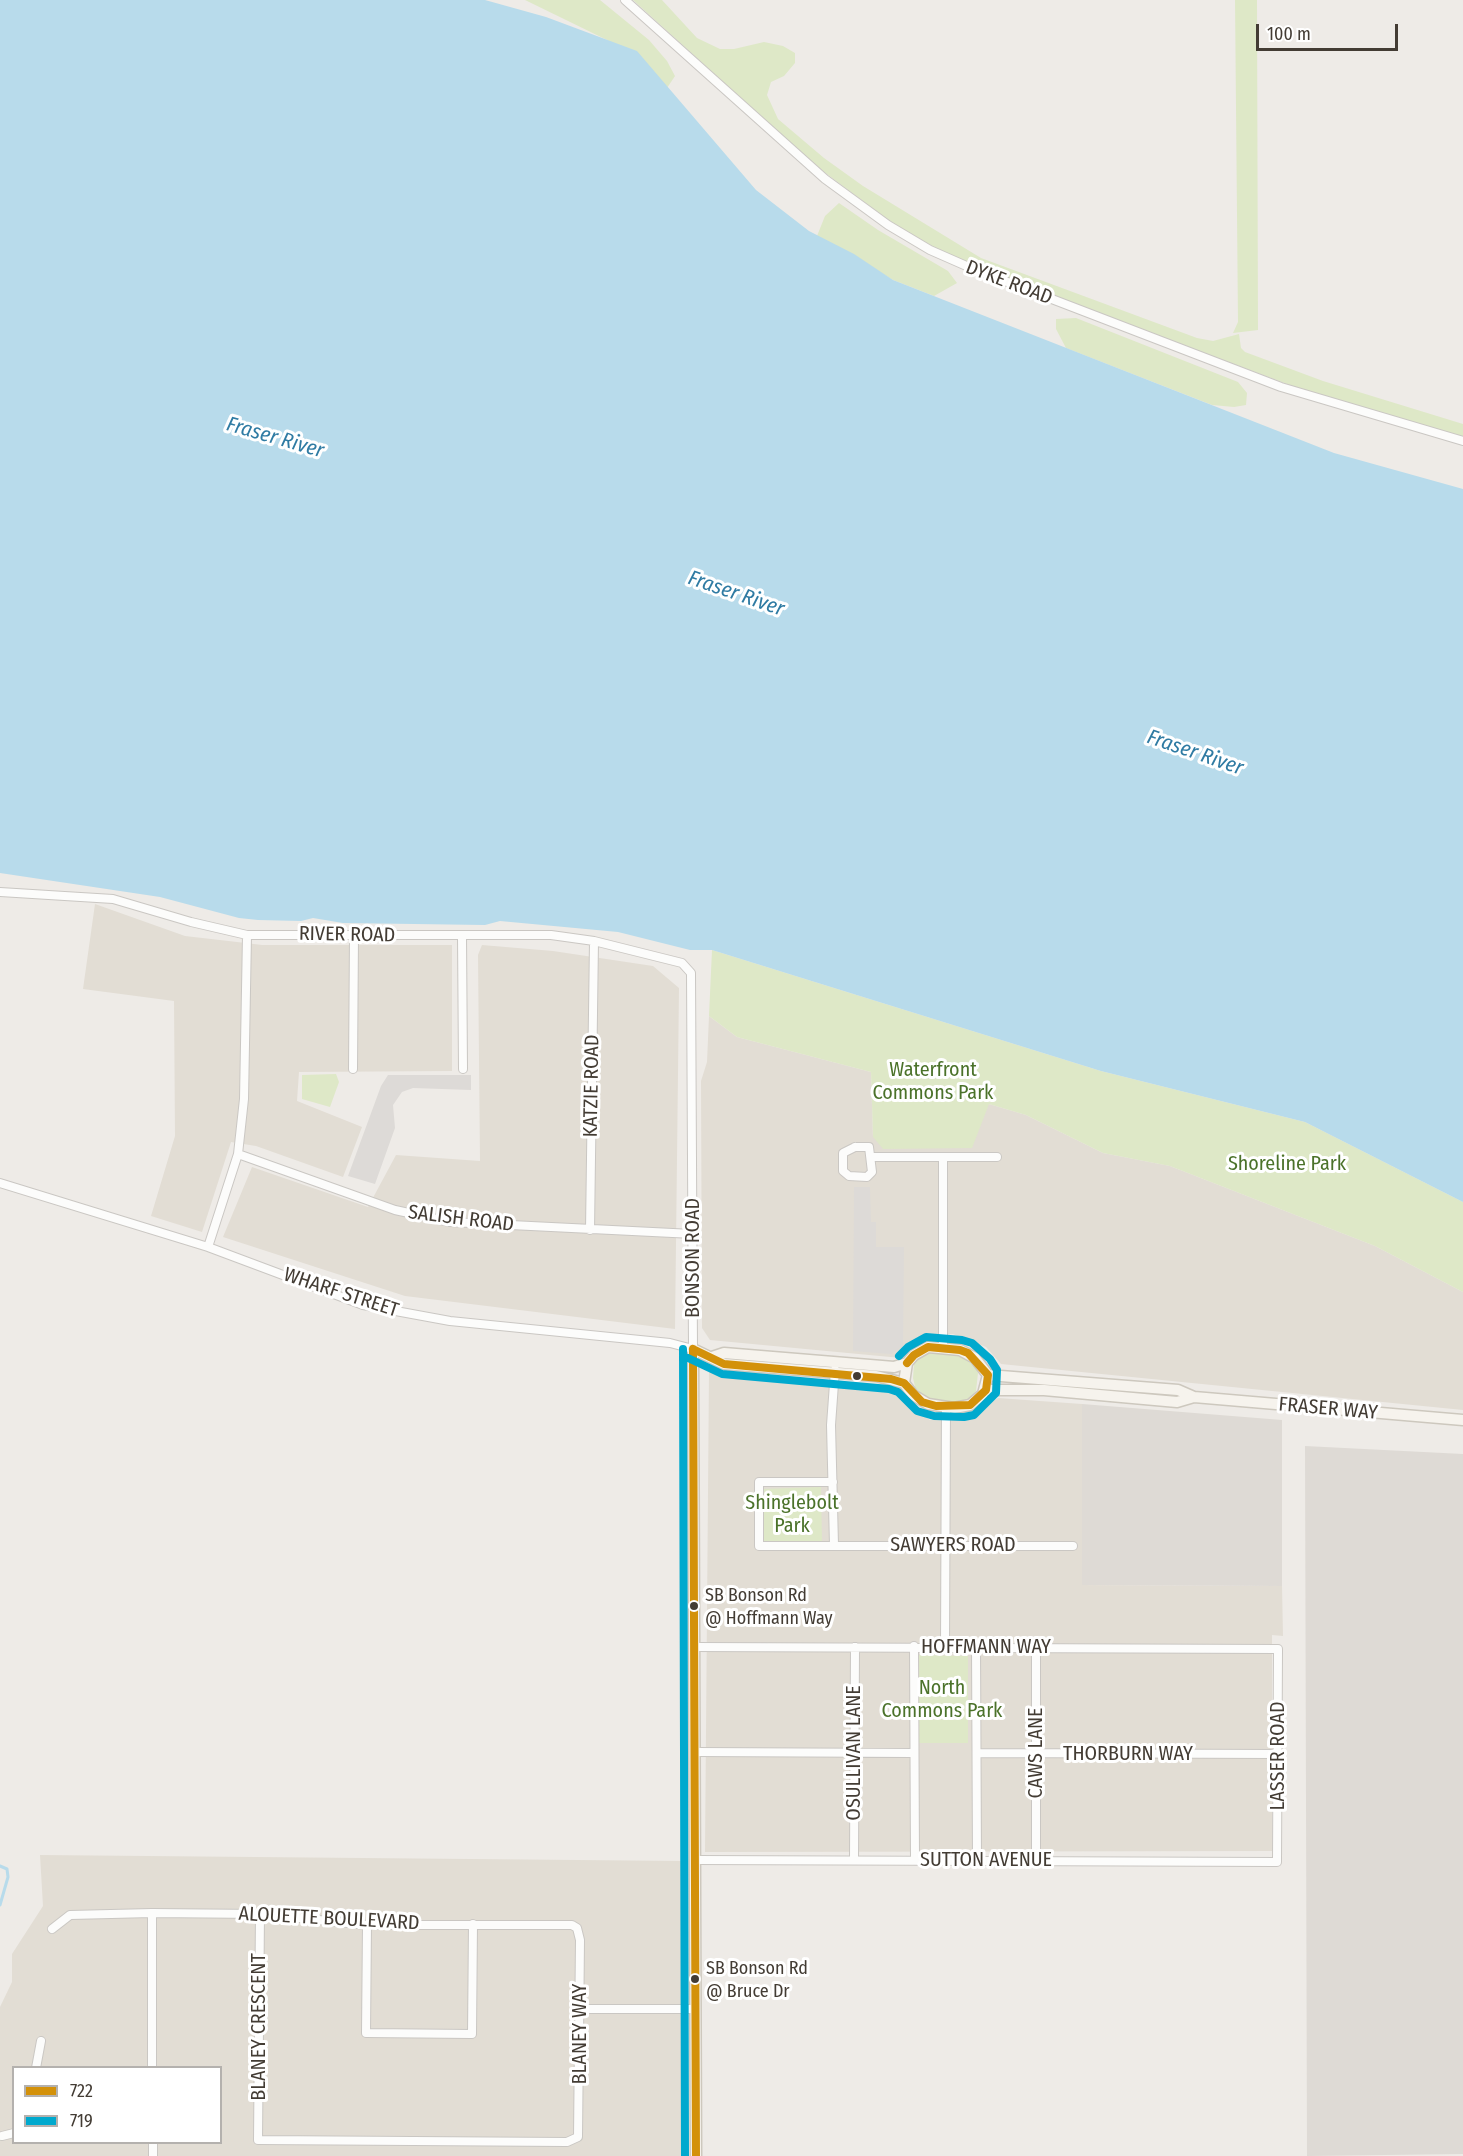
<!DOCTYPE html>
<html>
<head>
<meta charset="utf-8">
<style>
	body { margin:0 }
	#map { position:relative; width:1463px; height:2156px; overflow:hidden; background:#eeebe7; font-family:"Fira Sans Condensed",sans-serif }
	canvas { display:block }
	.legend { position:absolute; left:12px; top:2066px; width:210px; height:78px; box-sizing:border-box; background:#fff; border:2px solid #b4b1ae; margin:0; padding:8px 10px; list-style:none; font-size:18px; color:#433c34 }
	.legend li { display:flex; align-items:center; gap:12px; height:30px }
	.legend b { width:30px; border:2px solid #b4b1ae }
	.scale { position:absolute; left:1256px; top:24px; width:142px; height:27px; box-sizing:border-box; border:3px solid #433c34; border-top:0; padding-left:8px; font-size:18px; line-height:21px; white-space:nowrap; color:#433c34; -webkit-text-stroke:4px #fff; paint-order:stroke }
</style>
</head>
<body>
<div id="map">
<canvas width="1463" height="2156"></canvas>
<ul class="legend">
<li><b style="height:8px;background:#d3910a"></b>722</li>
<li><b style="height:8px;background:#00a9ce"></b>719</li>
</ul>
<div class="scale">100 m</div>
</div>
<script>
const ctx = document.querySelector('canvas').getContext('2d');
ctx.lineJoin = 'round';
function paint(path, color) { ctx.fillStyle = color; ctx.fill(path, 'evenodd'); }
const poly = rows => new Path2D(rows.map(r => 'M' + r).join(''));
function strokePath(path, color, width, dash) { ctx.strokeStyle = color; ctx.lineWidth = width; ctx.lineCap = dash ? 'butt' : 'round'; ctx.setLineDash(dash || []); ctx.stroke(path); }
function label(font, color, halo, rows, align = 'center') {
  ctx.font = font + ' "Fira Sans Condensed",sans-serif'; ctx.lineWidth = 6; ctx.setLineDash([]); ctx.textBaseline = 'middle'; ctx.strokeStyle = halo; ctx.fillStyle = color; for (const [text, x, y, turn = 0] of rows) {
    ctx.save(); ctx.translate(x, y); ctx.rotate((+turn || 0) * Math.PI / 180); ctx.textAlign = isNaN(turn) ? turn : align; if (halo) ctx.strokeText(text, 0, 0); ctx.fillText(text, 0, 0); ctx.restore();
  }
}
const residential = poly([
	[95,904,185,936,237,942,262,945,452,945,452,1071,299,1072,297,1101,362,1127,343,1177,256,1146,231,1142,202,1232,151,1216,175,1136,174,1001,83,989],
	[482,945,553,951,653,966,679,988,675,1329,405,1296,223,1237,252,1167,368,1207,396,1155,480,1161,478,955],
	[709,1016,737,1037,871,1072,873,1137,989,1104,1026,1115,1103,1153,1170,1166,1375,1246,1463,1292,1463,1410,1001,1364,986,1347,953,1334,933,1335,919,1340,901,1358,710,1340,702,1328,701,1081,707,1062],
	[709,1372,898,1387,919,1413,930,1420,962,1420,998,1398,1082,1404,1082,1585,1282,1586,1283,1636,1272,1635,1272,1851,705,1852],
	[40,1855,685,1861,681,2156,0,2156,0,2007,12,1982,12,1954,43,1906],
	[14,2068,220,2068,220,2142,14,2142]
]);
const industrial = poly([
	[1082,1404,1282,1420,1282,1586,1082,1585],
	[1305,1446,1463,1454,1463,2154,1307,2156]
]);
const green = poly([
	[525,0,600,0,649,40,667,61,675,76,667,88,607,40],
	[633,0,662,0,697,38,720,49,734,49,764,42,783,46,795,53,795,63,784,76,771,82,767,95,778,119,824,158,863,186,981,258,1197,338,1213,341,1239,334,1241,348,1245,352,1323,381,1463,424,1463,437,1306,391,1008,280,936,248,899,228,812,163],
	[1235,0,1257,0,1258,330,1233,333,1238,322],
	[839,203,878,230,948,271,957,283,934,296,893,280,817,236,825,216],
	[1076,318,1238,382,1247,393,1246,405,1234,407,1212,405,1066,348,1056,329,1056,319],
	[712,950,1101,1071,1305,1122,1463,1202,1463,1292,1375,1246,1170,1166,1103,1153,1026,1115,989,1104,972,1148,883,1149,873,1137,871,1072,737,1037,709,1016],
	[336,1074,339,1082,330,1107,302,1099,302,1075],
	[932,1352,961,1355,975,1367,978,1373,976,1391,971,1398,957,1402,938,1401,928,1399,916,1391,913,1378,914,1364,923,1354],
	[821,1487,822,1541,764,1541,763,1489],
	[917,1655,968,1656,968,1743,916,1743]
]);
const parking = poly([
	[388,1075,471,1075,471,1090,413,1088,402,1092,393,1105,395,1128,375,1184,348,1176,381,1086],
	[854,1187,870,1187,871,1222,876,1222,876,1247,904,1247,903,1346,891,1354,853,1351]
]);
const water = poly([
	[0,0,485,0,546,17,637,51,756,190,809,231,854,254,893,280,1334,453,1463,489,1463,1202,1305,1122,1101,1071,712,950,690,950,618,932,500,921,485,925,343,923,313,918,301,921,258,920,239,918,160,897,0,873]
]);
const stream = poly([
	[0,1866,7,1869,8,1877,0,1905]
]);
const street = poly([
	[625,0,825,179,888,225,930,250,971,268,1281,387,1463,441],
	[0,892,113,899,191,922,247,935,551,935,594,941,682,963,691,973,693,1349,670,1343,450,1321,363,1305,208,1247,0,1183],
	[462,936,463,1069],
	[353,1069,354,936],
	[855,1147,869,1147,872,1172,867,1177,849,1176,843,1171,843,1153,855,1147],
	[238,1154,395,1210,450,1222,693,1234],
	[871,1157,997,1157],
	[943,1157,943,1348],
	[590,1230,594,941],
	[208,1247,238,1154,244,1099,247,935],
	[833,1482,759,1482,759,1546,1073,1546],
	[834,1545,831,1425,835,1370],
	[914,1646,915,1860],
	[945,1646,946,1407],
	[976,1646,977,1860],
	[1036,1646,1036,1861],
	[694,1647,1278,1649,1277,1862,696,1860],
	[695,1752,914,1753],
	[977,1753,1278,1754],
	[854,1860,855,1647],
	[152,1913,152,2068],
	[367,1925,366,2033,472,2034,473,1924],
	[52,1929,70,1915,152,1913,260,1914,367,1925,572,1925,577,1928,580,1940,578,2137,567,2142,258,2140,260,1914],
	[581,2009,696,2009],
	[36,2068,41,2041],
	[2,2136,14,2133],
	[153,2156,153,2142]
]);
const secondary = poly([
	[928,1347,960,1350,975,1358,988,1375,983,1394,970,1405,954,1408,928,1404,913,1395,904,1383,907,1363,914,1355,928,1347],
	[712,1357,724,1353,894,1367,907,1363],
	[988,1375,1178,1390,1194,1397],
	[986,1390,1044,1390,1177,1402,1194,1397,1463,1420],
	[696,2156,693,1349,724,1364,876,1376,904,1383]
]);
const bus1 = poly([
	[693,1349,696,2156],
	[693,1349,724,1364,891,1379,904,1383,922,1402,936,1406,970,1405,986,1390,988,1375,968,1353,960,1350,928,1347,914,1355,907,1363]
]);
const bus2 = poly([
	[683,1349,685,2156],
	[688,1358,722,1374,889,1389,898,1392,917,1411,934,1416,964,1417,974,1415,996,1393,997,1370,990,1359,972,1343,962,1340,926,1337,908,1347,899,1356]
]);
const markers = [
	[857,1376,5,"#433c34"],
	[694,1606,5,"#433c34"],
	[695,1979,5,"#433c34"]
];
const busNames = [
	["SB Bonson Rd",705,1596],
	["@ Hoffmann Way",705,1619],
	["SB Bonson Rd",706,1969],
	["@ Bruce Dr",706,1992]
];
const streetNames = [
	["DYKE ROAD",1009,283,21],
	["RIVER ROAD",347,935,1],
	["KATZIE ROAD",592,1086,-89],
	["SALISH ROAD",461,1219,7],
	["BONSON ROAD",693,1258,-90],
	["WHARF STREET",341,1293,18],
	["FRASER WAY",1328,1409,5],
	["SAWYERS ROAD",953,1545],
	["HOFFMANN WAY",986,1647],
	["OSULLIVAN LANE",854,1753,-90],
	["CAWS LANE",1036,1753,-90],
	["THORBURN WAY",1128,1754],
	["LASSER ROAD",1278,1756,-90],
	["SUTTON AVENUE",986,1860],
	["ALOUETTE BOULEVARD",329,1919,3],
	["BLANEY CRESCENT",259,2027,-90],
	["BLANEY WAY",580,2034,-90]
];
const parkNames = [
	["Waterfront",933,1070],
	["Commons Park",933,1093],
	["Shoreline Park",1287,1164],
	["Shinglebolt",792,1503],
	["Park",792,1526],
	["North",942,1688],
	["Commons Park",942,1711]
];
const waterNames = [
	["Fraser River",275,438,16],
	["Fraser River",736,594,19],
	["Fraser River",1195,753,19]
];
paint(residential, '#e2ddd4');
paint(industrial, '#dedad5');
paint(green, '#dee8c7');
paint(parking, '#dddad7');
paint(water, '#b8dbeb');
strokePath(stream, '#b8dbeb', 3);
strokePath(street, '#cac7c3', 10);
strokePath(secondary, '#cdc8be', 13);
strokePath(street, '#fcfcfb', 8);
strokePath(secondary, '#f6f3ed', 10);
strokePath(bus1, '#d3910a', 8);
strokePath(bus2, '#00a9ce', 8);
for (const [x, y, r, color] of markers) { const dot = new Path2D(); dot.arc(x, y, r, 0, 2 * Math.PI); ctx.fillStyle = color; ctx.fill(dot); strokePath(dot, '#fff', 2); }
label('18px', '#433c34', '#fff', busNames, 'left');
label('20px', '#433c34', '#fff', streetNames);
label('20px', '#4b722a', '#fff', parkNames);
label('italic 21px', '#2f7ba3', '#fff', waterNames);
</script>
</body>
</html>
